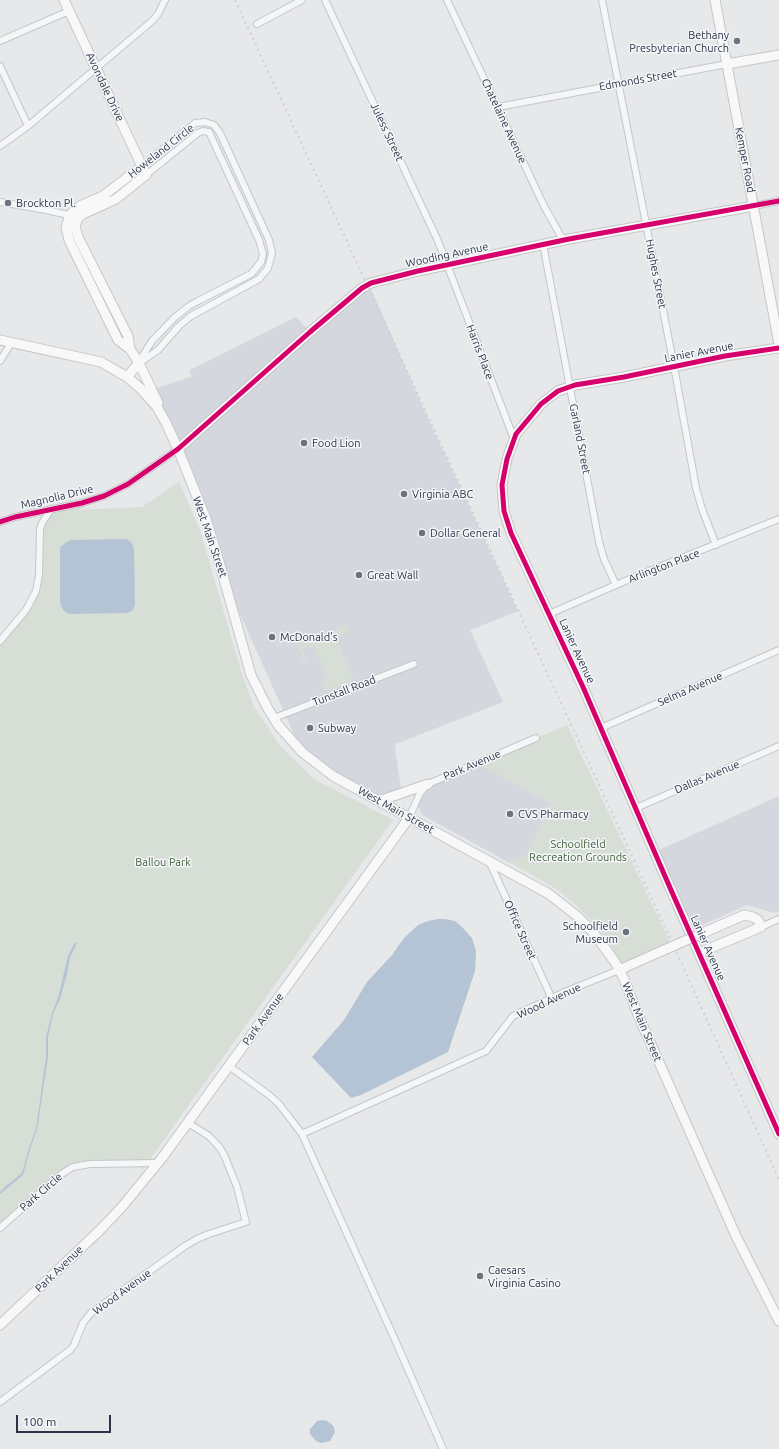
<!DOCTYPE html>
<html>
<head>
<meta charset="utf-8">
<style>
	body { margin:0 }
	#map { position:relative; width:779px; height:1449px; overflow:hidden; background:#e6e8ea; font-family:Ubuntu,sans-serif }
	canvas { display:block }
	.scale { position:absolute; left:16px; top:1415px; width:95px; height:18px; box-sizing:border-box; border:2px solid #2b3445; border-top:0; padding-left:5px; font-size:12px; line-height:14px; white-space:nowrap; color:#2b3445; -webkit-text-stroke:3px #f4f6f9; paint-order:stroke }
</style>
</head>
<body>
<div id="map">
<canvas width="779" height="1449"></canvas>
<div class="scale">100 m</div>
</div>
<script>
const ctx = document.querySelector('canvas').getContext('2d');
ctx.lineJoin = 'round';
function paint(path, color) { ctx.fillStyle = color; ctx.fill(path, 'evenodd'); }
const poly = rows => new Path2D(rows.map(r => 'M' + r).join(''));
function strokePath(path, color, width, dash) { ctx.strokeStyle = color; ctx.lineWidth = width; ctx.lineCap = dash ? 'butt' : 'round'; ctx.setLineDash(dash || []); ctx.stroke(path); }
function label(font, color, halo, rows, align = 'center') {
  ctx.font = font + ' Ubuntu,sans-serif'; ctx.lineWidth = 3; ctx.setLineDash([]); ctx.textBaseline = 'middle'; ctx.strokeStyle = halo; ctx.fillStyle = color; for (const [text, x, y, turn = 0] of rows) {
    ctx.save(); ctx.translate(x, y); ctx.rotate((+turn || 0) * Math.PI / 180); ctx.textAlign = isNaN(turn) ? turn : align; if (halo) ctx.strokeText(text, 0, 0); ctx.fillText(text, 0, 0); ctx.restore();
  }
}
const built = poly([
	[369,284,420,401,518,611,470,630,503,702,396,744,395,748,401,788,374,798,302,752,225,581,154,393,157,388,191,377,190,370,296,317,310,332],
	[478,763,551,804,526,856,508,862,422,815,416,802,423,789],
	[779,796,779,911,774,913,747,905,694,929,659,850]
]);
const green = poly([
	[179,482,200,530,241,671,253,705,280,746,314,779,393,820,143,1169,136,1166,82,1168,73,1170,59,1180,0,1233,0,641,26,610,37,585,42,523,51,509,82,503,128,484,78,510,142,507],
	[346,625,348,632,336,637,354,680,327,691,321,679,326,677,314,646,309,648,308,646,302,649,307,660,303,661,297,645],
	[567,725,670,942,621,964,611,946,596,925,577,906,559,891,535,876,508,862,526,856,551,804,478,763]
]);
const water = poly([
	[126,539,131,542,134,549,135,605,132,611,127,613,69,614,63,610,60,603,60,547,70,540],
	[438,919,445,919,455,921,462,927,472,938,476,951,475,971,448,1052,361,1095,351,1098,312,1057,344,1020,367,982,392,955,404,938,418,925,428,921],
	[75,942,77,943,70,957,67,974,60,999,53,1014,48,1037,48,1057,37,1130,31,1146,23,1175,0,1194,0,1192,6,1186,22,1173,30,1145,36,1129,46,1057,46,1037,52,1013,58,998,68,956],
	[322,1420,327,1421,331,1424,334,1427,335,1432,330,1441,321,1443,316,1441,310,1434,310,1429,317,1421]
]);
const street = poly([
	[325,0,438,241,514,439],
	[447,0,544,206,563,240],
	[602,0,674,366,696,488,702,509,716,545],
	[257,24,302,0],
	[0,41,69,11],
	[0,66,28,126],
	[498,107,727,64],
	[0,146,28,126,152,21,158,14,165,0],
	[0,202,46,210,73,216],
	[754,206,779,201],
	[543,244,599,542,604,559,616,585],
	[140,360,152,341,174,318,189,306,198,301,251,274,261,262,263,254,259,240,209,132,203,131,198,133,146,175],
	[0,361,12,342],
	[139,363,158,350,179,326,191,316,259,279,268,268,272,253,269,240,220,133,214,125,205,122,195,123,142,166],
	[0,522,15,517,82,503,104,496,128,484,178,449],
	[549,614,639,575,779,519],
	[0,641,26,610,36,591,39,575,40,529,42,523,51,509],
	[274,718,414,664],
	[601,728,779,650],
	[636,808,779,746],
	[409,818,420,793,428,784,536,738],
	[489,861,552,999],
	[761,927,779,919],
	[229,1066,269,1095,279,1104,302,1134,396,1342,443,1449],
	[302,1134,486,1051,513,1016,567,991,619,970],
	[0,1228,60,1175,73,1167,90,1164,158,1163],
	[0,1402,70,1350,74,1345,83,1323,91,1313,185,1246,197,1239,209,1234,246,1222,237,1187,225,1157,220,1148,209,1136,188,1123]
]);
const secondary = poly([
	[64,0,146,175,116,199,83,214,78,218,75,226,78,237,128,336,130,349,139,363,127,377],
	[715,0,779,344],
	[727,64,779,55],
	[0,340,101,362,127,377,140,388,157,407,166,423,178,449,206,519,220,565,251,675,267,707,278,725,302,752,333,776,549,894,577,916,593,932,615,962,624,979,639,1017,736,1236,779,1321],
	[779,348,725,356,624,377,575,385,558,391,541,404,516,434,507,459,502,485,504,511,511,533,583,687,671,890,779,1134],
	[130,349,118,340,69,240,66,227,70,215,75,210,80,206,103,196,142,166],
	[139,363,158,403],
	[178,449,310,332,362,288,371,283,418,271,569,239,754,206],
	[379,801,428,784],
	[699,953,761,927,758,920,753,917,744,915,705,932],
	[619,970,664,950],
	[0,1325,99,1231,121,1208,162,1158,409,818]
]);
const rail = poly([
	[235,0,671,940,779,1180]
]);
const secondaryBridge = poly([
	[664,950,705,932]
]);
const cycleway = poly([
	[779,348,725,356,624,377,575,385,558,391,541,404,516,434,507,459,502,485,504,511,511,533,583,687,671,890,779,1134],
	[0,522,15,517,82,503,104,496,128,484,178,449,310,332,362,288,371,283,418,271,569,239,779,201]
]);
const markers = [
	[737,41,4,"#6c737f"],
	[8,203,4,"#6c737f"],
	[304,443,4,"#6c737f"],
	[404,494,4,"#6c737f"],
	[422,533,4,"#6c737f"],
	[359,575,4,"#6c737f"],
	[272,637,4,"#6c737f"],
	[310,728,4,"#6c737f"],
	[510,814,4,"#6c737f"],
	[626,932,4,"#6c737f"],
	[480,1276,4,"#6c737f"]
];
const poiNames = [
	["Bethany",729,35,"right"],
	["Presbyterian Church",729,48,"right"],
	["Brockton Pl.",16,203],
	["Food Lion",312,443],
	["Virginia ABC",412,494],
	["Dollar General",430,533],
	["Great Wall",367,575],
	["McDonald's",280,637],
	["Subway",318,728],
	["CVS Pharmacy",518,814],
	["Schoolfield",618,926,"right"],
	["Museum",618,939,"right"],
	["Caesars",488,1270],
	["Virginia Casino",488,1283]
];
const streetNames = [
	["Edmonds Street",638,80,-10],
	["Avondale Drive",105,87,65],
	["Chatelaine Avenue",504,121,65],
	["Juless Street",387,132,65],
	["Howeland Circle",161,151,-38],
	["Kemper Road",745,160,79],
	["Wooding Avenue",447,255,-12],
	["Hughes Street",656,274,79],
	["Harris Place",480,352,69],
	["Lanier Avenue",699,352,-11],
	["Garland Street",580,439,79],
	["Magnolia Drive",57,497,-13],
	["West Main Street",210,537,71],
	["Arlington Place",664,566,-21],
	["Lanier Avenue",577,651,65],
	["Selma Avenue",690,689,-24],
	["Tunstall Road",344,691,-21],
	["Park Avenue",472,765,-23],
	["Dallas Avenue",707,777,-23],
	["West Main Street",396,810,29],
	["Office Street",520,930,66],
	["Lanier Avenue",708,948,66],
	["Wood Avenue",549,1001,-25],
	["Park Avenue",263,1019,-54],
	["West Main Street",642,1022,67],
	["Park Circle",41,1192,-41],
	["Park Avenue",59,1269,-44],
	["Wood Avenue",122,1292,-36]
];
const parkNames = [
	["Schoolfield",578,844],
	["Recreation Grounds",578,857],
	["Ballou Park",163,862]
];
paint(built, '#d4d7dd');
paint(green, '#d6ded6');
paint(water, '#b4c4d5');
strokePath(street, '#c4c6c8', 8);
strokePath(secondary, '#c4c6c8', 11);
strokePath(street, '#f5f6f7', 6);
strokePath(secondary, '#f8f8f8', 9);
strokePath(rail, '#cecfd2', 2, [2, 4]);
strokePath(secondaryBridge, '#c4c6c8', 11, []);
strokePath(secondaryBridge, '#f8f8f8', 9);
strokePath(cycleway, '#d6006c', 5);
for (const [x, y, r, color] of markers) { const dot = new Path2D(); dot.arc(x, y, r, 0, 2 * Math.PI); ctx.fillStyle = color; ctx.fill(dot); strokePath(dot, '#f4f6f9', 1.5); }
label('11px', '#2b3445', '#f4f6f9', poiNames, 'left');
label('11px', '#2b3445', '#f4f6f9', streetNames);
label('11px', '#3f6138', '#f4f6f9', parkNames);
</script>
</body>
</html>
